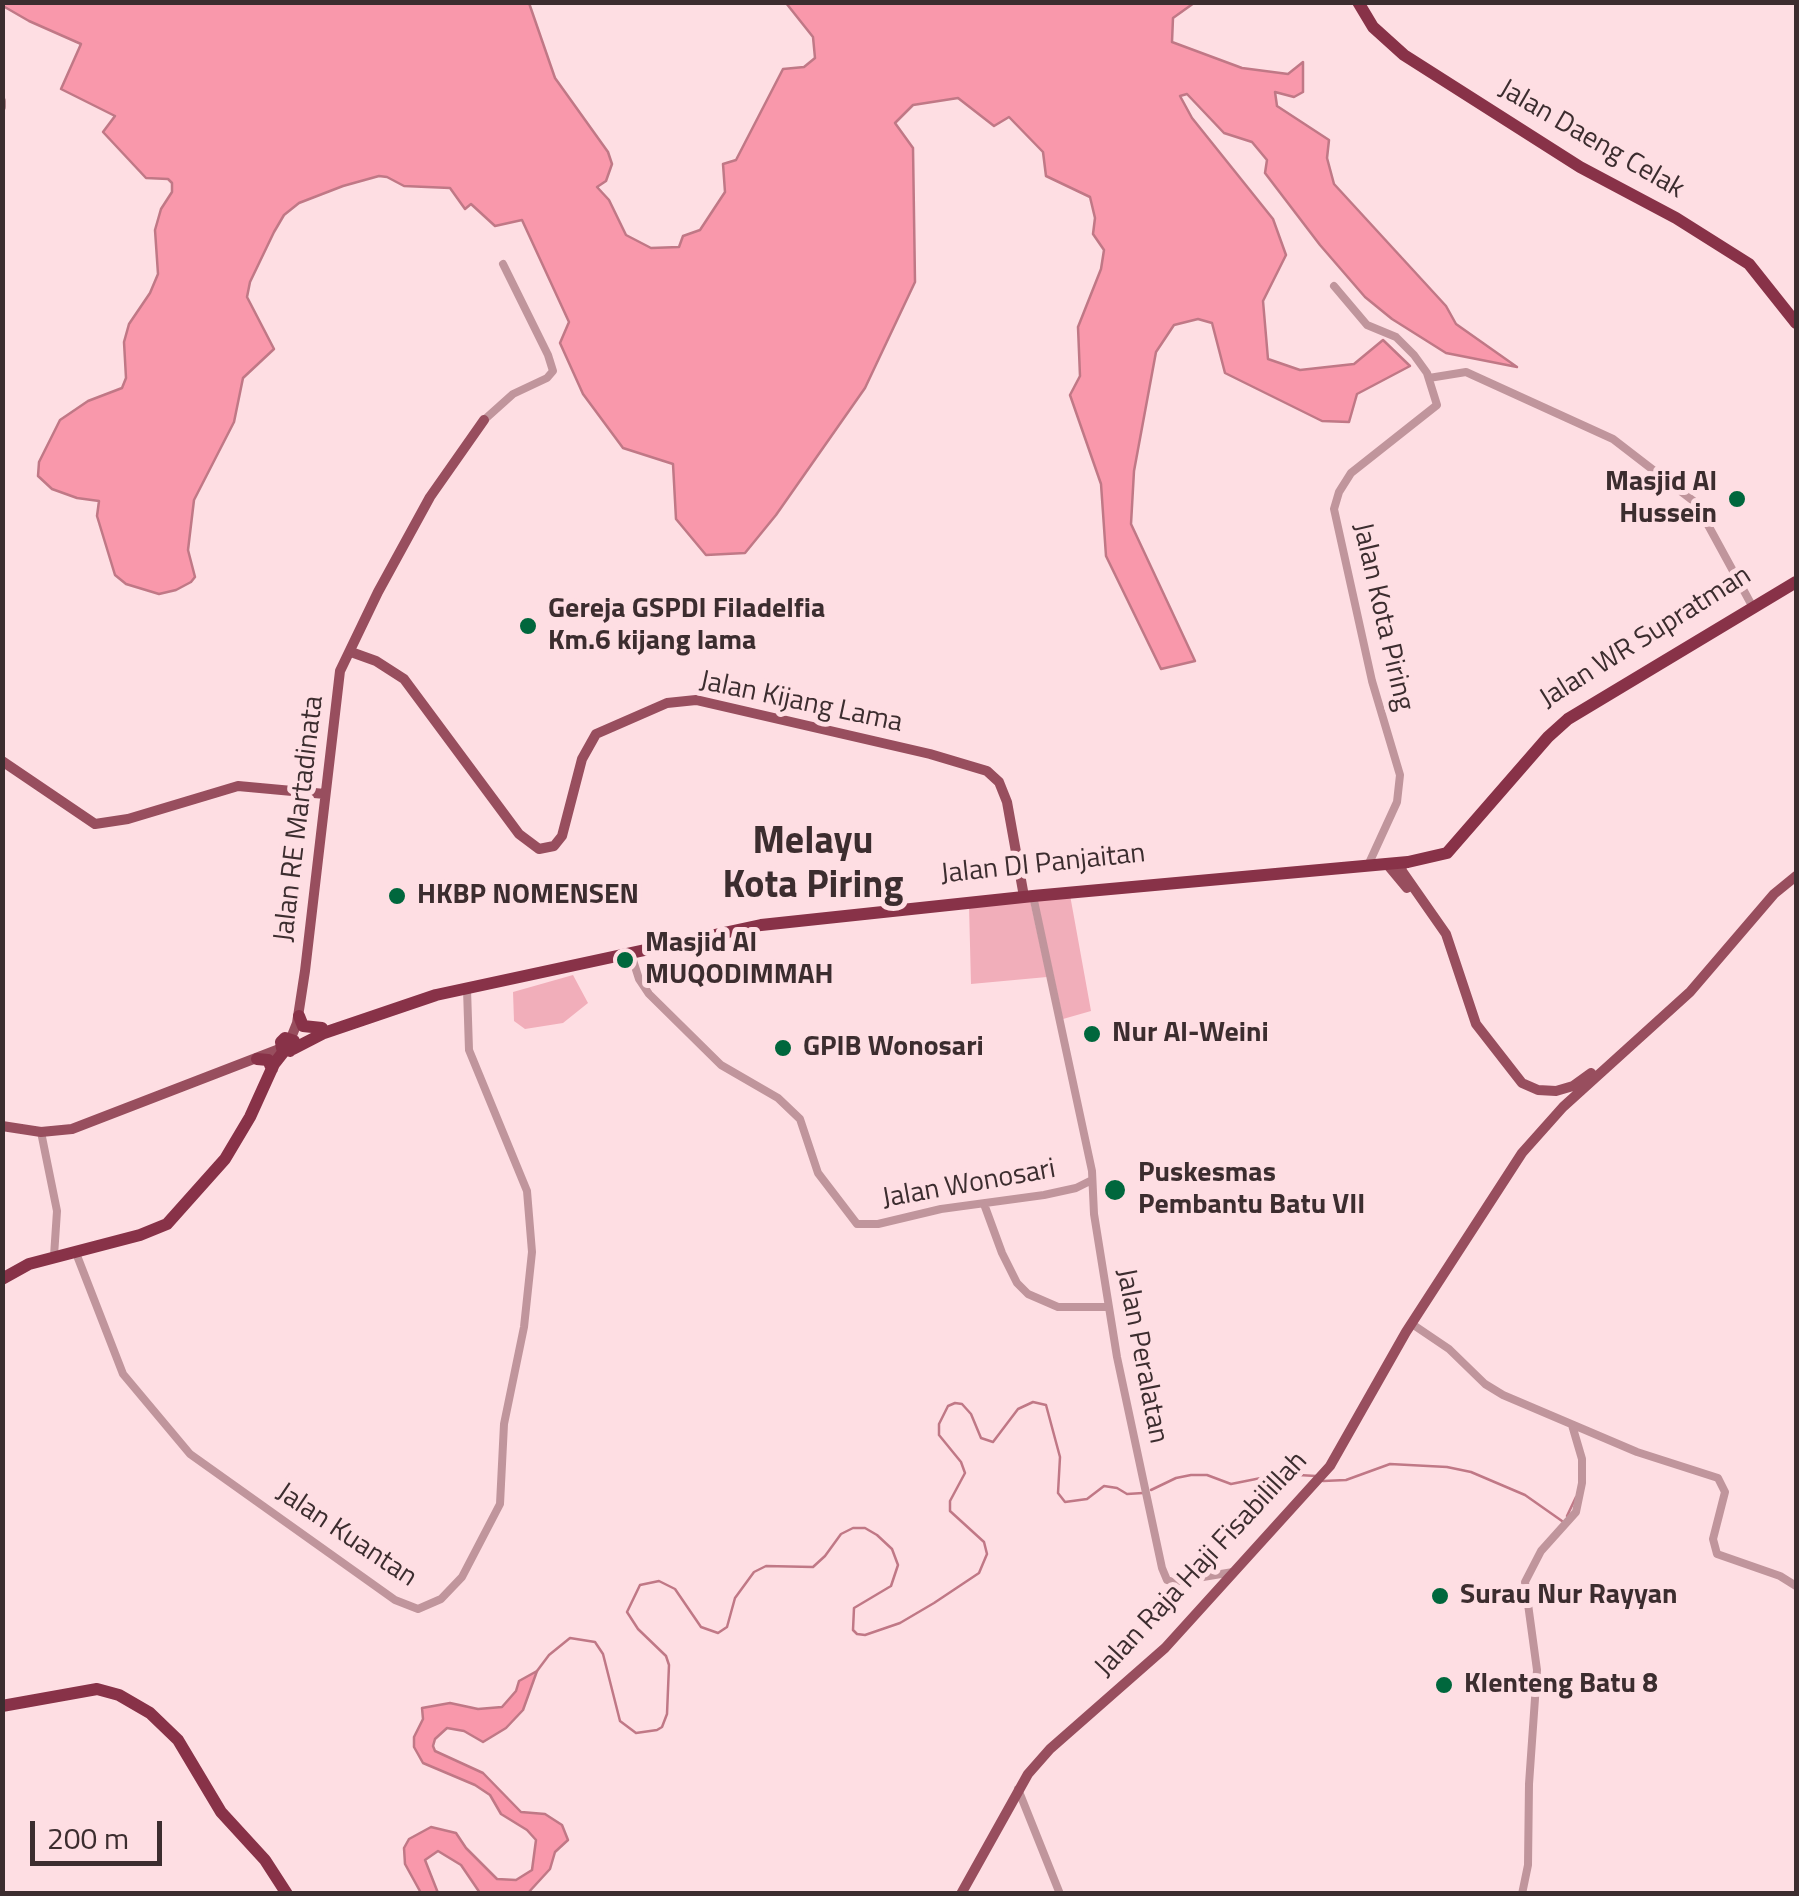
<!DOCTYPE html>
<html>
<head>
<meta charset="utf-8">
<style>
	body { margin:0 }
	#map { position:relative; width:1799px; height:1896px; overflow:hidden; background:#fedee3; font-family:"Titillium Web",sans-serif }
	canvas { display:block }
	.frame { position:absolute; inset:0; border:5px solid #3c2d2f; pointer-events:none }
	.scale { position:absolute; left:30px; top:1821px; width:132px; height:45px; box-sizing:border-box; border:5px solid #3c2d2f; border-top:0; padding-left:12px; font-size:30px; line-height:35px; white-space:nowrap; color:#3c2d2f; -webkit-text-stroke:8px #fedee3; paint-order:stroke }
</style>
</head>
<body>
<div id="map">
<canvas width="1799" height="1896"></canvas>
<div class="frame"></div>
<div class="scale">200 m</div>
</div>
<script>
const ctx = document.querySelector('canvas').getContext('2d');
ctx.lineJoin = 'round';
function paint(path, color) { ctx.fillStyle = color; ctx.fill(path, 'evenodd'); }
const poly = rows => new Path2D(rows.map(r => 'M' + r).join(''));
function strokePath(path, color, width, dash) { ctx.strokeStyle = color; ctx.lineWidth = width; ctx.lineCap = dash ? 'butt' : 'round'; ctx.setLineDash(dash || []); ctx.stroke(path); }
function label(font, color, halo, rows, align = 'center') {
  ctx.font = font + ' "Titillium Web",sans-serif'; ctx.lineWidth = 10; ctx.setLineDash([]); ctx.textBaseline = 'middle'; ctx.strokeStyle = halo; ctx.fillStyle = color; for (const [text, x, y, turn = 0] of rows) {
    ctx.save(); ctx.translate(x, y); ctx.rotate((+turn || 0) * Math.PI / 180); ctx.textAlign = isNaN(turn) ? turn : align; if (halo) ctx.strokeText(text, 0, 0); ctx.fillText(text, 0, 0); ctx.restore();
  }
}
const green = poly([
	[1070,895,1091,1011,1063,1019,1037,899],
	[1030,900,1047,977,971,984,969,906],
	[573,975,588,1003,563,1023,525,1029,514,1021,513,992]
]);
const water = poly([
	[3,2,529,3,555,78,608,152,612,164,606,181,597,187,609,200,626,235,651,248,679,247,683,236,700,230,725,192,723,164,736,160,783,69,804,67,815,58,813,37,786,3,1194,3,1173,18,1172,42,1242,68,1288,74,1303,62,1303,92,1294,97,1275,92,1277,106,1329,140,1327,158,1334,184,1446,306,1456,324,1517,367,1446,353,1392,319,1365,297,1320,245,1265,173,1267,160,1252,142,1224,133,1187,94,1180,96,1192,118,1273,219,1286,255,1263,301,1268,359,1300,370,1354,364,1383,340,1410,366,1357,394,1349,422,1322,421,1225,373,1212,323,1198,319,1174,325,1156,352,1134,471,1131,524,1195,661,1161,669,1106,556,1101,484,1070,395,1080,376,1078,327,1101,269,1104,250,1093,234,1095,218,1090,197,1046,176,1043,152,1009,117,994,126,958,98,913,105,895,123,913,148,915,282,865,388,776,515,745,553,706,555,676,519,673,464,623,448,583,394,560,343,569,322,522,220,495,226,471,204,465,209,450,188,404,186,387,177,379,176,343,186,299,203,284,215,274,232,250,282,247,297,274,349,243,378,234,422,194,500,188,550,195,577,191,582,176,590,159,594,126,584,115,575,97,516,99,501,77,498,52,489,38,476,39,462,60,420,88,401,122,388,126,378,124,342,129,324,150,293,158,274,155,230,161,209,172,192,172,183,168,179,146,178,103,132,115,116,61,89,81,44,29,21,3,6,3,2],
	[537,1671,523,1710,506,1728,483,1742,464,1731,447,1728,435,1739,433,1746,435,1751,483,1773,521,1812,545,1814,562,1825,568,1840,555,1852,550,1869,528,1893,480,1893,461,1865,438,1851,425,1860,438,1893,421,1893,405,1864,404,1848,409,1839,431,1827,456,1833,466,1848,497,1879,516,1880,532,1870,536,1840,527,1830,501,1814,490,1795,475,1785,423,1763,414,1747,414,1737,423,1719,422,1708,450,1703,478,1709,502,1707,516,1691,519,1681,537,1671]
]);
const stream = poly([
	[1323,1481,1346,1480,1390,1464,1447,1467,1471,1472,1525,1495,1562,1521],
	[1151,1490,1176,1478,1191,1475,1207,1475,1231,1484,1281,1474,1316,1476],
	[1567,1516,1576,1497],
	[537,1671,549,1655,570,1638,595,1642,603,1654,620,1721,636,1733,657,1730,662,1727,667,1714,669,1665,666,1656,638,1629,627,1612,640,1585,659,1581,675,1589,701,1627,718,1633,727,1627,735,1598,754,1572,766,1566,813,1567,825,1556,841,1534,853,1528,865,1528,877,1535,892,1549,898,1565,891,1586,854,1608,853,1630,857,1634,865,1635,900,1623,934,1603,979,1573,987,1554,984,1542,950,1511,950,1501,965,1473,961,1462,939,1435,939,1424,948,1406,955,1403,962,1404,971,1414,981,1438,993,1442,1018,1409,1033,1402,1046,1405,1060,1457,1058,1493,1065,1502,1087,1499,1104,1486,1117,1488,1127,1494,1143,1493]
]);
const minor = poly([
	[2,101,2,107],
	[1334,286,1367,325,1396,337,1414,355,1427,373,1437,405,1351,473,1339,492,1334,509,1372,681,1400,775,1397,802,1370,861],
	[1429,378,1466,372,1613,439,1696,503,1750,602],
	[484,420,513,394,547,378,553,371,548,355,503,264],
	[1033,896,1092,1171,1094,1214,1117,1357,1162,1568,1167,1580,1173,1582,1233,1572],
	[631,954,639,979,649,994,721,1065,778,1098,800,1119,818,1173,857,1224,878,1224,941,1209,1044,1195,1076,1188,1092,1180],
	[41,1132,57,1211,54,1256],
	[984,1204,1002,1253,1017,1283,1028,1294,1058,1307,1109,1307],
	[76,1253,123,1374,190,1454,395,1600,418,1609,441,1599,462,1577,500,1504,504,1424,524,1327,532,1252,527,1191,469,1050,467,989],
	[1412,1324,1449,1349,1485,1384,1503,1395,1637,1452,1718,1478,1725,1492,1713,1539,1717,1554,1780,1576,1796,1586],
	[1018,1789,1060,1894],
	[1522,1894,1528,1865,1529,1784,1537,1670,1525,1582,1541,1551,1576,1512,1582,1483,1582,1459,1572,1425]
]);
const major = poly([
	[351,652,376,661,404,679,519,834,539,849,554,846,562,836,582,759,596,734,667,703,696,700,930,754,987,771,999,782,1007,802,1023,891],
	[2,761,95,824,128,819,238,786,325,794],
	[1401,863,1402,871,1446,934,1476,1024,1522,1083,1538,1090,1556,1091,1573,1086,1591,1073],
	[1387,864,1407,888],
	[291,1038,297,1023,305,971,340,671,378,592,430,497,484,420],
	[2,1126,41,1132,72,1129,282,1048],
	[961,1894,1028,1774,1050,1749,1165,1648,1330,1466,1406,1332,1522,1153,1563,1107,1690,992,1774,894,1796,876]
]);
const highway = poly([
	[1358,2,1373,27,1404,55,1580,167,1676,218,1749,264,1796,323],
	[299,1016,303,1026,322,1028],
	[293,1049,324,1033,436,995,761,925,1033,896,1408,862,1447,853,1548,737,1568,719,1796,582],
	[290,1051,295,1045,294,1041,285,1038,281,1042,282,1048,291,1050],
	[257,1059,268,1060,272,1069],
	[2,1279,29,1264,140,1235,167,1224,225,1159,250,1117,274,1064,285,1050],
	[2,1706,97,1689,119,1695,150,1713,178,1740,221,1812,265,1860,287,1894]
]);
const markers = [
	[1737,499,10,"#00673d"],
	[528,626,10,"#00673d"],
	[397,896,10,"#00673d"],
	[625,960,10,"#00673d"],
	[1092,1034,10,"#00673d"],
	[783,1048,10,"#00673d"],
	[1115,1190,12,"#00673d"],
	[1440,1596,10,"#00673d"],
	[1444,1685,10,"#00673d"]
];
const streetNames = [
	["Jalan Daeng Celak",1591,140,30],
	["Jalan Kota Piring",1382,617,77],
	["Jalan WR Supratman",1646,638,-32],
	["Jalan Kijang Lama",801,703,12],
	["Jalan RE Martadinata",300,819,-83],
	["Jalan DI Panjaitan",1043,865,-6],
	["Jalan Wonosari",969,1185,-10],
	["Jalan Peralatan",1141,1356,79],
	["Jalan Kuantan",346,1536,34],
	["Jalan Raja Haji Fisabilillah",1202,1565,-47]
];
const poiNames = [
	["Masjid Al",1717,483,"right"],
	["Hussein",1717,515,"right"],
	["Gereja GSPDI Filadelfia",548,610],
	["Km.6 kijang lama",548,642],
	["HKBP NOMENSEN",417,896],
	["Masjid Al",645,944],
	["MUQODIMMAH",645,976],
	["Nur Al-Weini",1112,1034],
	["GPIB Wonosari",803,1048],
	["Puskesmas",1138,1174],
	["Pembantu Batu VII",1138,1206],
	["Surau Nur Rayyan",1460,1596],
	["Klenteng Batu 8",1464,1685]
];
const districtNames = [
	["Melayu",813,844],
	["Kota Piring",813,888]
];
paint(green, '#f1aeba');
paint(water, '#f998ab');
strokePath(water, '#c07886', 2.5);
strokePath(stream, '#c07886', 2.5);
strokePath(minor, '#c0959c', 8);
strokePath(major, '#984e5e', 10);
strokePath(highway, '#883248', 12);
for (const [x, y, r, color] of markers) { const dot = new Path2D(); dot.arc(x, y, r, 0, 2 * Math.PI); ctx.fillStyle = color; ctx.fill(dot); strokePath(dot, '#fedee3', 4); }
label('28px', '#3c2d2f', '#fedee3', streetNames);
label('bold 28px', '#3c2d2f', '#fedee3', poiNames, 'left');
label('bold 38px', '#3c2d2f', '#fedee3', districtNames);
</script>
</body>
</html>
